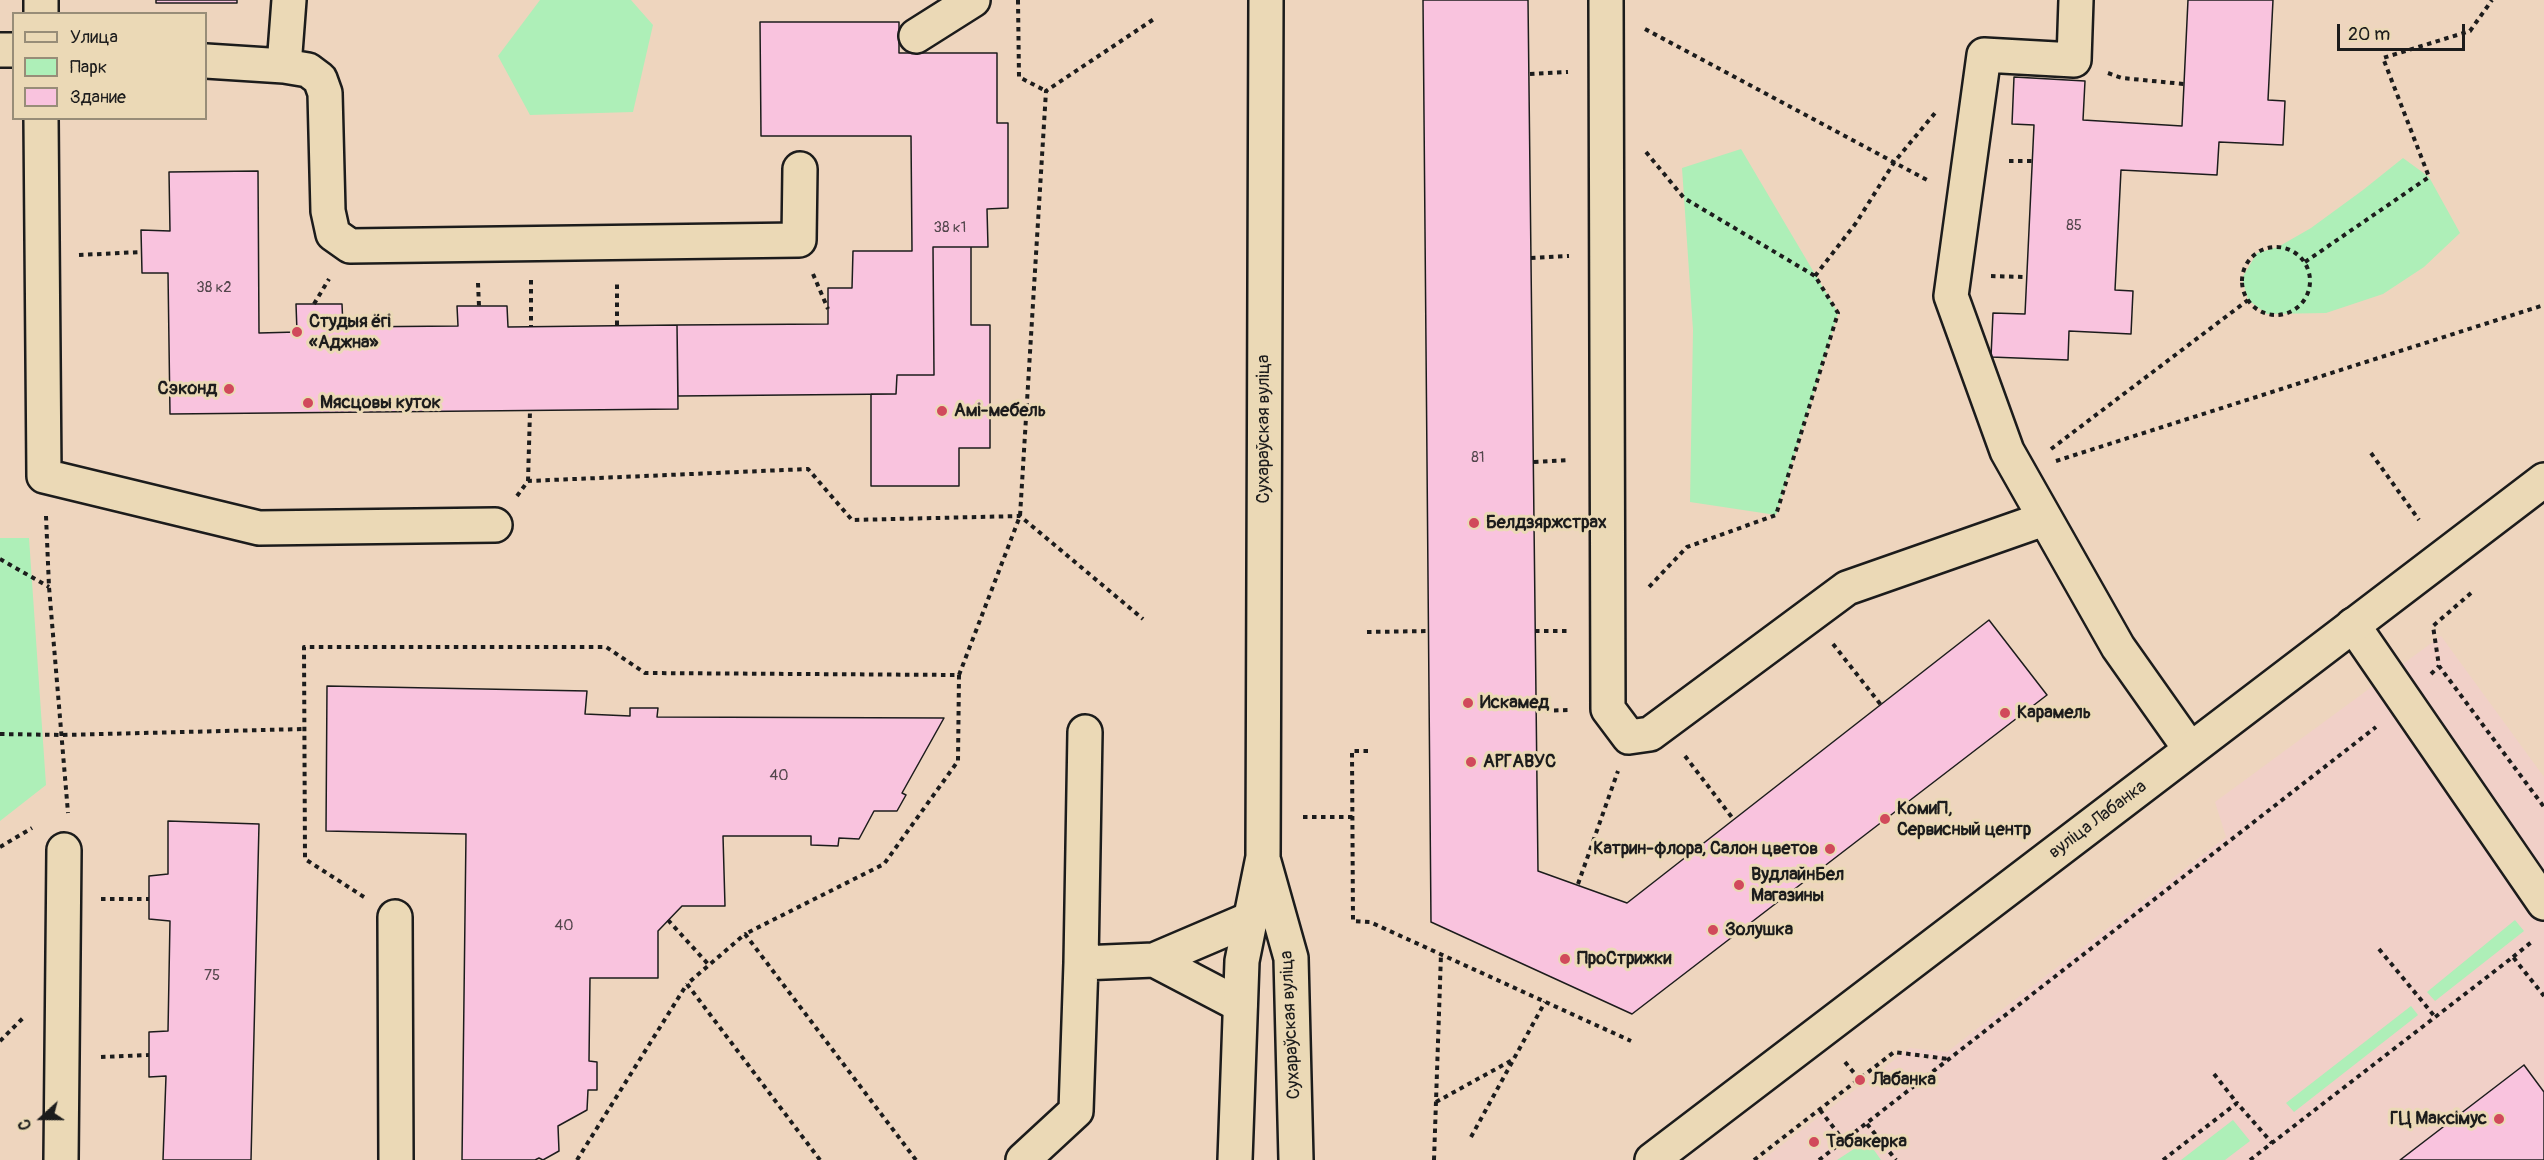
<!DOCTYPE html>
<html>
<head>
<meta charset="utf-8">
<style>
	body { margin:0 }
	#map { position:relative; width:2544px; height:1160px; overflow:hidden; background:#eed5be; font-family:Pangolin,sans-serif }
	canvas { display:block }
	.legend { position:absolute; left:12px; top:12px; width:195px; height:108px; box-sizing:border-box; background:#ebd9b6; border:2px solid #988d78; margin:0; padding:8px 10px; list-style:none; font-size:18px; color:#1c1c1c }
	.legend li { display:flex; align-items:center; gap:12px; height:30px }
	.legend b { width:30px; border:2px solid #988d78 }
	.north { position:absolute; left:12px; top:1088px; width:60px; height:60px; -webkit-text-stroke:4px #ebd9b6; paint-order:stroke; rotate:249deg; font-size:16px; font-weight:700; line-height:24px; text-align:center; color:#1c1c1c }
	.north::after { content:''; display:block; margin:auto; width:21px; height:27px; background:#1c1c1c; clip-path:polygon(50% 0,100% 100%,50% 72%,0 100%) }
	.scale { position:absolute; left:2337px; top:24px; width:128px; height:27px; box-sizing:border-box; border:3px solid #1c1c1c; border-top:0; padding-left:8px; font-size:18px; line-height:21px; white-space:nowrap; color:#1c1c1c; -webkit-text-stroke:4px #ebd9b6; paint-order:stroke }
</style>
</head>
<body>
<div id="map">
<canvas width="2544" height="1160"></canvas>
<ul class="legend">
<li><b style="height:8px;background:#ebd9b6"></b>Улица</li>
<li><b style="height:16px;background:#aeefb8"></b>Парк</li>
<li><b style="height:16px;background:#f9c3de"></b>Здание</li>
</ul>
<div class="north">С</div>
<div class="scale">20 m</div>
</div>
<script>
const ctx = document.querySelector('canvas').getContext('2d');
ctx.lineJoin = 'round';
function paint(path, color) { ctx.fillStyle = color; ctx.fill(path, 'evenodd'); }
const poly = rows => new Path2D(rows.map(r => 'M' + r).join(''));
function strokePath(path, color, width, dash) { ctx.strokeStyle = color; ctx.lineWidth = width; ctx.lineCap = dash ? 'butt' : 'round'; ctx.setLineDash(dash || []); ctx.stroke(path); }
function label(font, color, halo, rows, align = 'center') {
  ctx.font = font + ' Pangolin,sans-serif'; ctx.lineWidth = 6; ctx.setLineDash([]); ctx.textBaseline = 'middle'; ctx.strokeStyle = halo; ctx.fillStyle = color; for (const [text, x, y, turn = 0] of rows) {
    ctx.save(); ctx.translate(x, y); ctx.rotate((+turn || 0) * Math.PI / 180); ctx.textAlign = isNaN(turn) ? turn : align; if (halo) ctx.strokeText(text, 0, 0); ctx.fillText(text, 0, 0); ctx.restore();
  }
}
const built = poly([
	[2441,636,2544,777,2544,1160,1762,1160,1910,1048,1947,1052,2226,837,2215,802]
]);
const green = poly([
	[540,0,631,0,653,25,633,112,530,115,498,56],
	[1741,149,1838,313,1776,515,1690,502,1693,330,1682,168],
	[2403,158,2429,177,2460,233,2424,267,2383,294,2326,313,2267,314,2248,300,2242,278,2257,253,2278,247,2311,228,2363,190],
	[0,538,29,538,46,785,0,821],
	[2515,920,2524,931,2435,1001,2427,992],
	[2411,1006,2418,1015,2294,1112,2286,1103],
	[2233,1120,2250,1141,2225,1160,2181,1160],
	[1860,1145,1874,1150,1881,1160,1837,1160]
]);
const building = poly([
	[156,0,237,0,237,3,156,3,156,0],
	[1423,0,1528,0,1538,871,1627,903,1989,620,2047,695,1632,1014,1431,922,1423,0],
	[2188,0,2273,0,2268,100,2285,101,2283,145,2219,142,2217,175,2121,170,2115,290,2133,291,2131,334,2069,331,2068,360,1991,357,1993,313,2025,314,2034,125,2012,124,2014,77,2085,81,2083,120,2182,126,2188,0],
	[760,22,899,22,899,53,997,53,997,123,1008,123,1008,208,987,209,988,247,933,247,934,375,897,375,896,394,678,396,677,325,828,324,828,288,852,288,853,251,912,251,911,136,761,136,760,22],
	[258,171,259,333,297,332,296,304,342,304,343,327,458,326,457,306,507,306,508,327,677,325,678,409,170,414,168,273,142,273,141,230,170,231,169,172,258,171],
	[933,247,971,247,971,325,990,325,990,448,959,448,959,486,871,486,871,394,896,394,897,375,934,375,933,247],
	[327,686,587,691,585,714,630,716,630,708,658,708,657,717,944,718,902,793,906,795,897,811,874,811,859,839,839,838,838,846,811,845,811,836,723,836,725,906,682,906,658,931,658,978,590,978,589,1061,597,1062,597,1090,588,1090,587,1110,558,1126,559,1151,543,1160,539,1158,535,1160,462,1160,466,834,326,831,327,686],
	[168,821,259,824,251,1160,163,1160,166,1076,149,1077,149,1032,168,1031,170,921,149,919,149,876,168,874,168,821],
	[2524,1065,2544,1092,2544,1160,2400,1160,2524,1065]
]);
const path = poly([
	[1018,0,1019,77,1046,91],
	[1645,29,1929,181],
	[2108,73,2122,78,2184,84],
	[1530,74,1568,72],
	[1646,152,1684,198,1815,276,1838,313,1776,515,1687,547,1647,589],
	[2009,161,2032,161],
	'2242 281a34 34 0 1 1 68 0a34 34 0 1 1-68 0Z',
	[79,255,141,252],
	[1531,258,1569,256],
	[2305,262,2429,177,2383,58,2470,31,2492,0],
	[813,274,828,309],
	[1815,276,1856,223,1895,161,1935,113],
	[1991,276,2026,277],
	[531,280,531,326],
	[478,283,479,306],
	[314,304,329,279],
	[617,325,617,281],
	[2051,449,2248,300],
	[2371,453,2419,520],
	[2056,461,2544,305],
	[1534,462,1569,460],
	[528,481,530,411],
	[517,496,528,481,808,469,852,520,1020,516,1143,619],
	[46,516,49,587,68,813],
	[0,559,49,587],
	[2471,593,2433,626,2439,666,2544,807],
	[1535,631,1570,631],
	[1367,632,1429,631],
	[1833,644,1881,705],
	[2431,674,2439,666],
	[959,675,1020,516,1046,91,1154,19],
	[1536,711,1571,710],
	[0,734,62,735,304,729],
	[1368,751,1352,751,1353,921,1370,922,1631,1041],
	[1685,756,1734,820],
	[1303,817,1353,817],
	[0,847,32,828],
	[1578,884,1618,771],
	[364,897,305,859,304,647,606,647,645,673,959,675,958,761,884,864,745,934],
	[101,899,149,899],
	[668,920,708,964],
	[2379,949,2436,1018],
	[2513,957,2534,940],
	[0,1041,23,1018],
	[101,1057,149,1055],
	[1845,1062,1860,1080],
	[2214,1074,2237,1103],
	[1436,1102,1514,1059],
	[1820,1110,1844,1141],
	[1867,1124,1896,1160],
	[1471,1137,1545,1002],
	[577,1160,687,984],
	[820,1160,687,984,745,934,916,1160],
	[1434,1160,1441,954],
	[1754,1160,1894,1052,1948,1059],
	[1819,1160,2376,727],
	[2163,1160,2237,1103,2272,1143],
	[2250,1160,2513,957,2544,996]
]);
const minor = poly([
	[41,0,41,14],
	[289,0,284,66,308,70,320,79,325,93,328,211,333,234,350,246,799,240,800,169],
	[1606,0,1608,709,1629,737,1650,734,1847,588,2044,519],
	[2076,0,2074,60,1984,55,1951,296,2007,451,2118,647,2190,749],
	[916,36,973,0],
	[0,50,14,50],
	[206,61,284,66],
	[41,118,44,476,259,528,495,525],
	[2353,625,2544,903],
	[395,917,396,1160],
	[1154,960,1240,1005],
	[1081,963,1085,732],
	[61,1160,64,850],
	[1023,1160,1076,1111,1081,963,1154,960,1250,919]
]);
const major = poly([
	[1264,862,1291,958,1296,1160],
	[1235,1160,1242,961,1263,857,1266,0],
	[1652,1160,2544,480]
]);
const markers = [
	[297,332,6,"#d1495b"],
	[229,389,6,"#d1495b"],
	[308,403,6,"#d1495b"],
	[942,411,6,"#d1495b"],
	[1474,523,6,"#d1495b"],
	[1468,703,6,"#d1495b"],
	[2005,713,6,"#d1495b"],
	[1471,762,6,"#d1495b"],
	[1885,819,6,"#d1495b"],
	[1830,849,6,"#d1495b"],
	[1739,885,6,"#d1495b"],
	[1713,930,6,"#d1495b"],
	[1565,959,6,"#d1495b"],
	[1860,1080,6,"#d1495b"],
	[2499,1119,6,"#d1495b"],
	[1814,1142,6,"#d1495b"]
];
const numberNames = [
	["85",2074,226],
	["38 к1",950,228],
	["38 к2",214,288],
	["81",1478,458],
	["40",779,776],
	["40",564,926],
	["75",212,976]
];
const poiNames = [
	["Студыя ёгі",309,322],
	["«Аджна»",309,343],
	["Сэконд",217,389,"right"],
	["Мясцовы куток",320,403],
	["Амі-мебель",954,411],
	["Белдзяржстрах",1486,523],
	["Искамед",1480,703],
	["Карамель",2017,713],
	["АРГАВУС",1483,762],
	["КомиП,",1897,809],
	["Сервисный центр",1897,830],
	["Катрин-флора, Салон цветов",1818,849,"right"],
	["ВудлайнБел",1751,875],
	["Магазины",1751,896],
	["Золушка",1725,930],
	["ПроСтрижки",1577,959],
	["Лабанка",1872,1080],
	["ГЦ Максімус",2487,1119,"right"],
	["Табакерка",1826,1142]
];
const streetNames = [
	["Сухараўская вуліца",1264,429,-90],
	["вуліца Лабанка",2098,820,-37],
	["Сухараўская вуліца",1291,1025,-93]
];
paint(built, '#f1d0c8');
paint(green, '#aeefb8');
paint(building, '#f9c3de');
strokePath(building, '#1c1c1c', 1.5);
strokePath(minor, '#1c1c1c', 38);
strokePath(major, '#1c1c1c', 38);
strokePath(path, '#1c1c1c', 4, [4.5, 4.5]);
strokePath(minor, '#ebd9b6', 33);
strokePath(major, '#ebd9b6', 33);
for (const [x, y, r, color] of markers) { const dot = new Path2D(); dot.arc(x, y, r, 0, 2 * Math.PI); ctx.fillStyle = color; ctx.fill(dot); strokePath(dot, '#ebd9b6', 2); }
label('15px', '#53464c', null, numberNames);
label('bold 18px', '#1c1c1c', '#ebd9b6', poiNames, 'left');
label('18px', '#1c1c1c', '#ebd9b6', streetNames);
</script>
</body>
</html>
